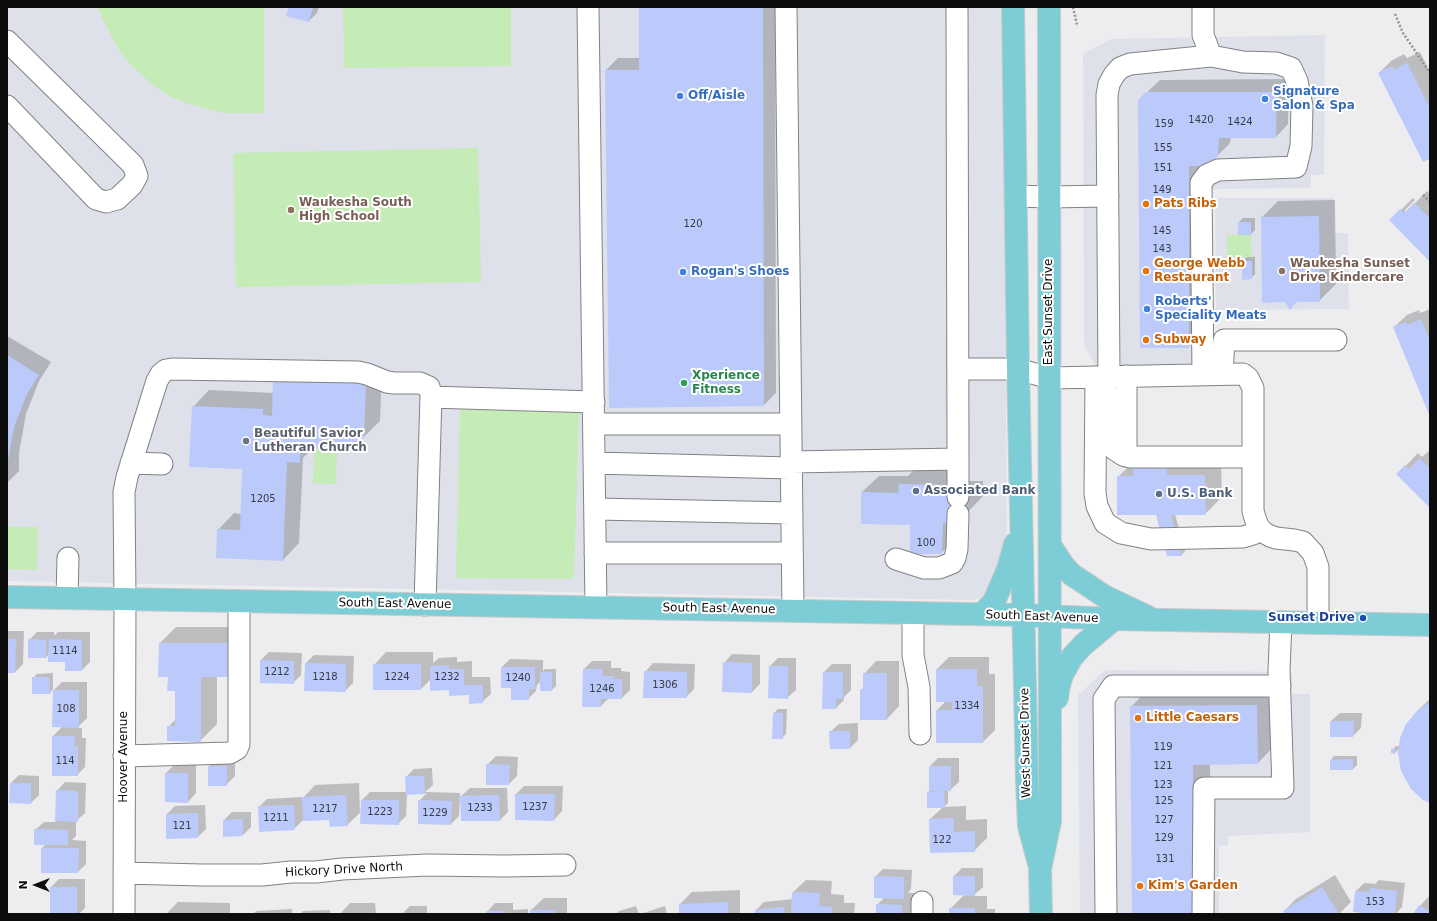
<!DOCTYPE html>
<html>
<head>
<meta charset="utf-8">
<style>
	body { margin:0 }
	#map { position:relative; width:1437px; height:921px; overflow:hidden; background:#ededef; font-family:"DejaVu Sans",sans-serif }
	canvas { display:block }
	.frame { position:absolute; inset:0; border:8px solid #0d0d0d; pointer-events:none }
	.north { position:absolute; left:16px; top:865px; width:40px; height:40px; -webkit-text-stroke:3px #fff; paint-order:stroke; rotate:270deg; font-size:11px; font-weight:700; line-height:16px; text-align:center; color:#0d0d0d }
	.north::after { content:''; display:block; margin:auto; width:14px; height:18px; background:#0d0d0d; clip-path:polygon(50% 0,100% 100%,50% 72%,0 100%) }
</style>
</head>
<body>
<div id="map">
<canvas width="1437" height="921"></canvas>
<div class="frame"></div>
<div class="north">N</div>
</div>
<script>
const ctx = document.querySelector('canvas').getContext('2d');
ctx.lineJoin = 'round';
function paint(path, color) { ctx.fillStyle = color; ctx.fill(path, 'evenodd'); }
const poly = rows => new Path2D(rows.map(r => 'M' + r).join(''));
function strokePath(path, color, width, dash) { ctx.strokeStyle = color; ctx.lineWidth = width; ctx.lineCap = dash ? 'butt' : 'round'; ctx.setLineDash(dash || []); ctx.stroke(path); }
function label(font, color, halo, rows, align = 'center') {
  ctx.font = font + ' "DejaVu Sans",sans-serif'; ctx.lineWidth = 4; ctx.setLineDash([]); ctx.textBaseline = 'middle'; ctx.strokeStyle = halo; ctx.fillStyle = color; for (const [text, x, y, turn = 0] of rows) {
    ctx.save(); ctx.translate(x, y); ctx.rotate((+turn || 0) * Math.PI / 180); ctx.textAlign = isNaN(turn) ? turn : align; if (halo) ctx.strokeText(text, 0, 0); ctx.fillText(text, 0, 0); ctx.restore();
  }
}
const built = poly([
	[7,7,1003,7,1007,554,992,591,983,598,972,600,7,581],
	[1325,35,1324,175,1311,175,1311,188,1215,189,1210,191,1210,366,1096,366,1084,345,1083,54,1111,39],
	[1215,198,1334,198,1334,233,1348,233,1349,309,1216,310],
	[1114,670,1292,672,1292,694,1310,694,1310,832,1228,836,1228,845,1219,846,1219,914,1080,914,1078,695,1104,671]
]);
const green = poly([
	[98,7,264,7,264,113,222,113,189,104,171,97,154,86,132,66,120,52,103,20],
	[343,7,511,7,511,66,344,68],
	[478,148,481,282,236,287,233,153],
	[1227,235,1251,235,1252,257,1227,258],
	[460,409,579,413,574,579,456,578],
	[314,449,337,450,336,484,313,483],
	[7,527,38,527,37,570,7,569]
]);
const shadow = poly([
	[290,7,319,7,317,13,309,21],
	[640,7,775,7,776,393,764,405,606,70,618,58,640,58],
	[1420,52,1430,72,1430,158,1379,73,1391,61,1404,54,1407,58],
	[1289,79,1288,124,1276,137,1231,137,1230,143,1218,155,1201,165,1201,335,1188,347,1139,100,1160,80],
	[1427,191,1430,194,1430,260,1391,220,1413,198,1415,200,1405,210,1405,213],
	[1335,200,1336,284,1319,301,1298,301,1290,308,1262,217,1278,201],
	[1243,218,1255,218,1255,230,1251,234,1239,222],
	[1247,257,1255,257,1255,274,1251,278,1243,261],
	[1430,309,1430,414,1394,327,1407,315,1419,310,1420,313],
	[7,336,51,362,39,381,26,414,19,453,19,471,7,483],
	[291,363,382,367,380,421,363,438,313,448,303,458,299,543,283,560,218,530,234,513,241,514,243,468,193,407,209,390,274,393],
	[1430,450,1430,507,1398,474,1418,453,1422,457],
	[1221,458,1222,497,1205,514,1175,514,1185,551,1182,555,1157,514,1118,477,1135,460],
	[916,468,966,469,965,481,983,481,983,496,967,513,958,537,941,553,911,524,862,492,879,476,908,476],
	[176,627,249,627,217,676,217,724,200,741,168,727,176,719,176,690,160,643],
	[7,631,24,631,23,664,15,672,7,672],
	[37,632,54,632,54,636,58,632,90,632,90,662,82,670,49,654,46,658,29,640],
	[269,652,302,653,301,675,293,683,261,660],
	[386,652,433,652,433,663,439,658,457,657,457,662,472,661,472,677,490,677,491,694,482,702,470,694,450,689,431,679,421,689,374,689,374,665],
	[732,654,760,655,760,684,752,692,724,663],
	[314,655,354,656,353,683,345,691,306,663],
	[949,657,989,657,989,674,995,674,995,730,983,742,937,742,937,710,946,701,937,669],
	[778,658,796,658,796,690,787,698,770,666],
	[510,659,543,660,543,671,545,669,556,669,556,686,552,690,541,681,537,685,536,691,528,699,512,687,502,667],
	[592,661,611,661,611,668,621,668,621,671,630,672,630,690,622,698,609,698,601,706,583,706,584,669],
	[876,661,899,661,899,706,887,719,861,690,864,687,864,674],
	[653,663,695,664,694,689,686,697,645,672],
	[832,664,851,664,851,690,844,697,844,700,836,708,824,672],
	[53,673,53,689,50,693,33,678,37,674],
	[62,682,87,682,87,718,77,728,82,728,82,738,86,738,85,767,77,775,53,736,63,726,54,690],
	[1273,689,1274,746,1258,763,1210,763,1211,898,1133,914,1131,707,1147,690],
	[1430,699,1430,802,1400,748,1395,753,1392,750,1396,746,1400,746,1417,711],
	[778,709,787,709,786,734,782,738,773,738,774,713],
	[1340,713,1362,713,1361,728,1353,736,1331,736,1331,721],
	[858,723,858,740,850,748,831,748,830,732,839,724],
	[496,756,518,757,517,776,509,784,487,765],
	[1334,756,1357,756,1357,765,1353,769,1331,760],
	[217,758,235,758,235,776,226,785,209,766],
	[938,758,959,758,959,782,950,790,948,790,948,803,944,807,966,806,966,820,987,819,987,838,974,851,930,819,943,807,928,792,930,791,930,766],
	[174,765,196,765,196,793,188,802,166,773],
	[432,768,433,785,425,792,460,793,459,816,451,824,419,823,419,801,427,793,407,794,406,816,398,824,362,800,370,792,407,792,406,777,414,769],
	[19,775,39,776,39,795,31,803,11,783],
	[65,782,86,783,85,813,76,821,76,836,72,840,86,841,86,864,78,872,42,848,46,844,35,830,44,822,56,822,57,791],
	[359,783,360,812,361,812,347,825,330,819,303,820,294,829,259,807,267,799,302,797,302,799,315,785],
	[524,786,563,786,562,811,554,820,516,794],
	[470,788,507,788,508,812,500,820,461,796],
	[205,805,206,829,198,837,167,814,175,806],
	[232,812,251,812,251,827,243,835,224,820],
	[962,868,983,868,983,887,973,896,987,896,987,909,995,909,995,914,950,914,950,909,964,895,954,894,954,876],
	[883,869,912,870,911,889,908,893,914,893,914,912,912,914,877,914,877,905,885,897,875,877],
	[1335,875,1351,902,1339,914,1286,914,1284,911,1296,899],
	[59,879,85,879,85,908,79,914,51,914,51,887],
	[806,880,832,881,831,894,844,895,844,903,855,903,854,914,756,914,756,910,764,902,793,899,793,892],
	[1379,880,1405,883,1402,907,1396,914,1381,914,1356,891,1364,883,1375,884],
	[740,890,740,914,680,914,680,904,692,892],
	[1430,895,1430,914,1414,914,1420,906],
	[544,898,567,898,567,914,531,914,531,910],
	[178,902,230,903,230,914,166,914],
	[350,903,375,903,376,914,340,914],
	[495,903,513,903,513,910,528,909,528,914,487,914,487,912],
	[410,906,427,906,427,914,391,914,402,914],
	[636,906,639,914,616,914,619,911],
	[665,906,667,914,640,914],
	[292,909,292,914,253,914,256,911],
	[330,910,330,914,300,914,303,911]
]);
const building = poly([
	[289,7,313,7,309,22,286,16],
	[639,7,763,7,764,406,609,408,605,70,639,70],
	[1407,63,1430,108,1430,159,1423,162,1378,73,1392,66,1394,70],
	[1146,92,1277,92,1276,138,1219,138,1218,156,1208,166,1189,166,1189,348,1140,348,1138,100],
	[1414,203,1430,218,1430,262,1389,220,1400,209,1404,213],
	[1319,216,1320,302,1296,302,1290,310,1285,302,1262,303,1261,217],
	[1238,222,1251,222,1251,235,1238,235],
	[1242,261,1252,261,1252,279,1242,280],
	[1421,319,1430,341,1430,417,1393,327,1406,322,1408,325],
	[7,355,39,375,27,394,14,427,8,460],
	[273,379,366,383,364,438,348,450,300,448,300,463,287,462,283,561,216,558,217,529,240,530,242,469,189,467,192,406,263,409,263,415,272,416],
	[1420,458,1430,469,1430,508,1396,474,1405,465,1409,469],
	[1133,465,1167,465,1167,475,1205,475,1206,515,1171,515,1182,556,1167,556,1156,515,1117,515,1117,476,1133,476],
	[899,484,949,485,967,498,967,514,948,524,943,523,942,554,910,554,910,525,861,524,861,492,898,493],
	[7,639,16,639,15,673,7,673],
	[28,639,46,640,46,658,28,658],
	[49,639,82,640,82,671,65,671,65,662,48,662],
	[159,643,233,643,233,677,201,677,201,742,167,741,167,726,175,726,175,691,167,691,168,677,158,677],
	[260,660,294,661,294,684,260,683],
	[723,662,752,663,752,693,722,692],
	[305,663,346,664,346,692,304,691],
	[373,664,421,664,421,690,373,690],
	[449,665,449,669,464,669,464,685,483,685,483,703,469,704,469,695,449,696,449,690,430,691,430,666],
	[769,666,788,666,788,699,768,698],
	[501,667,535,667,535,689,529,689,529,700,511,700,511,688,501,688],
	[583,669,603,669,603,676,614,676,613,679,622,679,622,699,601,699,601,707,582,707],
	[936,669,977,669,977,686,983,686,983,743,936,743,936,710,952,710,952,702,936,702],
	[644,671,687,672,687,698,643,698],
	[540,672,552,672,552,691,540,691],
	[823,672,843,672,843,699,836,699,836,709,822,709],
	[863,673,887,673,887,720,860,720,860,689,863,689],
	[32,677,49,677,50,694,32,694],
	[53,690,79,690,79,728,52,727],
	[1430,702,1430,803,1423,800,1411,789,1401,771,1398,753,1400,738,1406,724,1417,711],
	[1257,705,1258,764,1193,765,1195,914,1132,914,1130,706],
	[773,713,783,713,783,739,772,739],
	[1330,721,1354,721,1353,737,1330,737],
	[829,731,850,731,850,749,830,749],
	[52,736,75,736,74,746,78,746,78,776,52,776],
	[1391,749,1396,749,1395,754,1391,753],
	[1353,759,1353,770,1330,770,1330,760],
	[486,764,510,765,509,785,486,785],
	[208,766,227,766,227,786,208,786],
	[929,766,951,766,951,791,929,791],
	[165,773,188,773,188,803,165,802],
	[405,776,424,776,425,794,406,795],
	[10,783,31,783,31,804,9,803],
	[56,790,78,791,78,822,55,821],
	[944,791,945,808,927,808,927,792],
	[515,794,555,794,554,821,515,820],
	[346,795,348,826,330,827,329,820,303,821,302,797],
	[499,795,500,821,461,821,460,796],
	[361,800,399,800,399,825,360,824],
	[418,800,452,801,451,825,418,824],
	[294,805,295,830,259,832,258,806],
	[198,813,198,838,166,839,166,814],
	[954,818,954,832,975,831,975,852,930,853,929,819],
	[243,819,243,836,223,837,223,820],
	[34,829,68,830,68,845,34,845],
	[41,848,79,848,78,873,41,873],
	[874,876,904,877,904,899,874,898],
	[953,876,975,876,975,896,953,895],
	[50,887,77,887,77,914,50,914],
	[1322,887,1339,914,1285,914,1283,911],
	[1370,888,1397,891,1395,914,1371,914,1353,912,1355,891,1370,892],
	[792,892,820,893,819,906,832,907,832,914,791,914],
	[728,902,728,914,679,914,679,904],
	[876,904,902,905,902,914,876,914],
	[1419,905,1430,912,1430,914,1413,914],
	[784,907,785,914,755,914,755,910],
	[949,908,975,908,975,914,949,914],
	[530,910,555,910,555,914,530,914],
	[486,911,505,911,505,914,486,914]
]);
const path = poly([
	[1073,7,1077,25],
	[1395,14,1403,33,1430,73],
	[1423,195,1430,202]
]);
const minor = poly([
	[588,7,596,607],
	[786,7,793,611],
	[7,41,133,165,137,176,132,185,117,199,106,202,96,199,7,106],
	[1015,196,1049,197,1108,196],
	[958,369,1018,369,1049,378,1243,374,1248,378,1253,388,1253,511,1255,518,1258,526,1263,532,1270,536,1276,538,1294,540,1303,542,1313,553,1318,567,1318,623],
	[1203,374,1201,183,1207,175,1218,170,1296,167,1301,146,1302,106,1297,81,1291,68,1276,63,1243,62,1211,56,1203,35,1203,7],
	[1222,374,1224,340,1336,340],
	[1126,376,1126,456],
	[1096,377,1095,493,1097,506,1105,523,1121,533,1151,539,1243,537,1253,534,1259,528],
	[1109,377,1107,95,1109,84,1114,75,1120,68,1130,64,1211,56],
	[1101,384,1106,393,1111,410,1112,444,1114,449,1123,455,1131,457,1253,457],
	[431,397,594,402],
	[594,424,790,424],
	[958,459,958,497],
	[791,462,958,459,957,7],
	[131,463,162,464],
	[594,463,791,468],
	[595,509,792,513],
	[595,553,792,553],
	[896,559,924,568,939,568,952,563,955,558,957,549,958,514],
	[67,598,68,558],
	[913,613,913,655,919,687,920,734],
	[124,756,230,753,237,749,239,744,239,601],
	[124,873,202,875,262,875,291,872,316,872,342,869,427,865,505,866,565,865],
	[124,914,125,599,124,492,127,477,151,400,157,381,161,374,166,370,172,369,358,372,367,374,387,382,394,383,420,383,429,387,431,394,425,605],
	[922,914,922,902],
	[1106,914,1104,699,1113,686,1280,686],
	[1203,914,1204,788,1283,788,1279,670,1281,622]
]);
const major = poly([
	[1013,7,1018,369,1027,781,1029,826,1039,864],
	[1050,545,1063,565,1071,574,1104,596,1148,617],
	[7,597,913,613,1023,615,1114,619,1430,625],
	[982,614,993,603,996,597,1008,569,1015,544],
	[1057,698,1059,685,1062,675,1072,657,1083,645,1114,619],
	[1041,914,1040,869,1050,821,1049,7]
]);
const markers = [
	[680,96,4,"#3f7fe0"],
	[1265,99,4,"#3f7fe0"],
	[1146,204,4,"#e8710a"],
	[291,210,4,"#8d6e63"],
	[1146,271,4,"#e8710a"],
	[1282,271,4,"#8d6e63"],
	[683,272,4,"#3f7fe0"],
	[1147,309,4,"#3f7fe0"],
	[1146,340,4,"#e8710a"],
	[684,383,4,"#2e9e5b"],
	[246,441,4,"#6b7280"],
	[916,491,4,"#5c6f8a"],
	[1159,494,4,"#5c6f8a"],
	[1363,618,4,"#1a4fb4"],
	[1138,718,4,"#e8710a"],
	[1140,886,4,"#e8710a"]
];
const numberNames = [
	["1420",1201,120],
	["1424",1240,122],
	["159",1164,124],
	["155",1163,148],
	["151",1163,168],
	["149",1162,190],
	["120",693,224],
	["145",1162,231],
	["143",1162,249],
	["1205",263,499],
	["100",926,543],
	["1114",65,651],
	["1212",277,672],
	["1218",325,677],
	["1224",397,677],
	["1232",447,677],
	["1240",518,678],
	["1306",665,685],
	["1246",602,689],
	["1334",967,706],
	["108",66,709],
	["119",1163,747],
	["114",65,761],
	["121",1163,766],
	["123",1163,785],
	["125",1164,801],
	["1237",535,807],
	["1233",480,808],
	["1217",325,809],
	["1223",380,812],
	["1229",435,813],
	["1211",276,818],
	["127",1164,820],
	["121",182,826],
	["129",1164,838],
	["122",942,840],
	["131",1165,859],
	["153",1375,902]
];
const shopNames = [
	["Signature",1273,92],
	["Salon & Spa",1273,106],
	["Off/Aisle",688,96],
	["Rogan's Shoes",691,272],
	["Roberts'",1155,302],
	["Speciality Meats",1155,316]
];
const educationNames = [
	["Waukesha South",299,203],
	["High School",299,217],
	["Waukesha Sunset",1290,264],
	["Drive Kindercare",1290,278]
];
const foodNames = [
	["Pats Ribs",1154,204],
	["George Webb",1154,264],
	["Restaurant",1154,278],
	["Subway",1154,340],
	["Little Caesars",1146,718],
	["Kim's Garden",1148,886]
];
const streetNames = [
	["East Sunset Drive",1049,312,-90],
	["South East Avenue",395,604,1],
	["South East Avenue",719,609,1],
	["South East Avenue",1042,617,2],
	["West Sunset Drive",1026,743,-91],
	["Hoover Avenue",124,757,-90],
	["Hickory Drive North",344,870,-3]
];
const leisureNames = [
	["Xperience",692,376],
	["Fitness",692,390]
];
const worshipNames = [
	["Beautiful Savior",254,434],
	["Lutheran Church",254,448]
];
const serviceNames = [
	["Associated Bank",924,491],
	["U.S. Bank",1167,494]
];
const transitNames = [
	["Sunset Drive",1355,618]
];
paint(built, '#dee1ea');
paint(green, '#c5ebb7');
paint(shadow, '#0003');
paint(building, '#bbcafb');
strokePath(minor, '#818283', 23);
strokePath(major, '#cacaca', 24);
strokePath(path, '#929293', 2.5, [2, 2]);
strokePath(minor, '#fff', 21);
strokePath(major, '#7ccdd5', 22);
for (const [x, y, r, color] of markers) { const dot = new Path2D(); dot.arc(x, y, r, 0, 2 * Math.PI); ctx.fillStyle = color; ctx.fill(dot); strokePath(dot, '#fff', 1.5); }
label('10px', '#383c48', null, numberNames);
label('bold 12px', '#366cbe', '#fff', shopNames, 'left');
label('bold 12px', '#785e54', '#fff', educationNames, 'left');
label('bold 12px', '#c56008', '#fff', foodNames, 'left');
label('12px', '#0d0d0d', '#fff', streetNames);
label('bold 12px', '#27864d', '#fff', leisureNames, 'left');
label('bold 12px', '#5b616d', '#fff', worshipNames, 'left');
label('bold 12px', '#4e5e75', '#fff', serviceNames, 'left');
label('bold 12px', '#164399', '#fff', transitNames, 'right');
</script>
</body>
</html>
